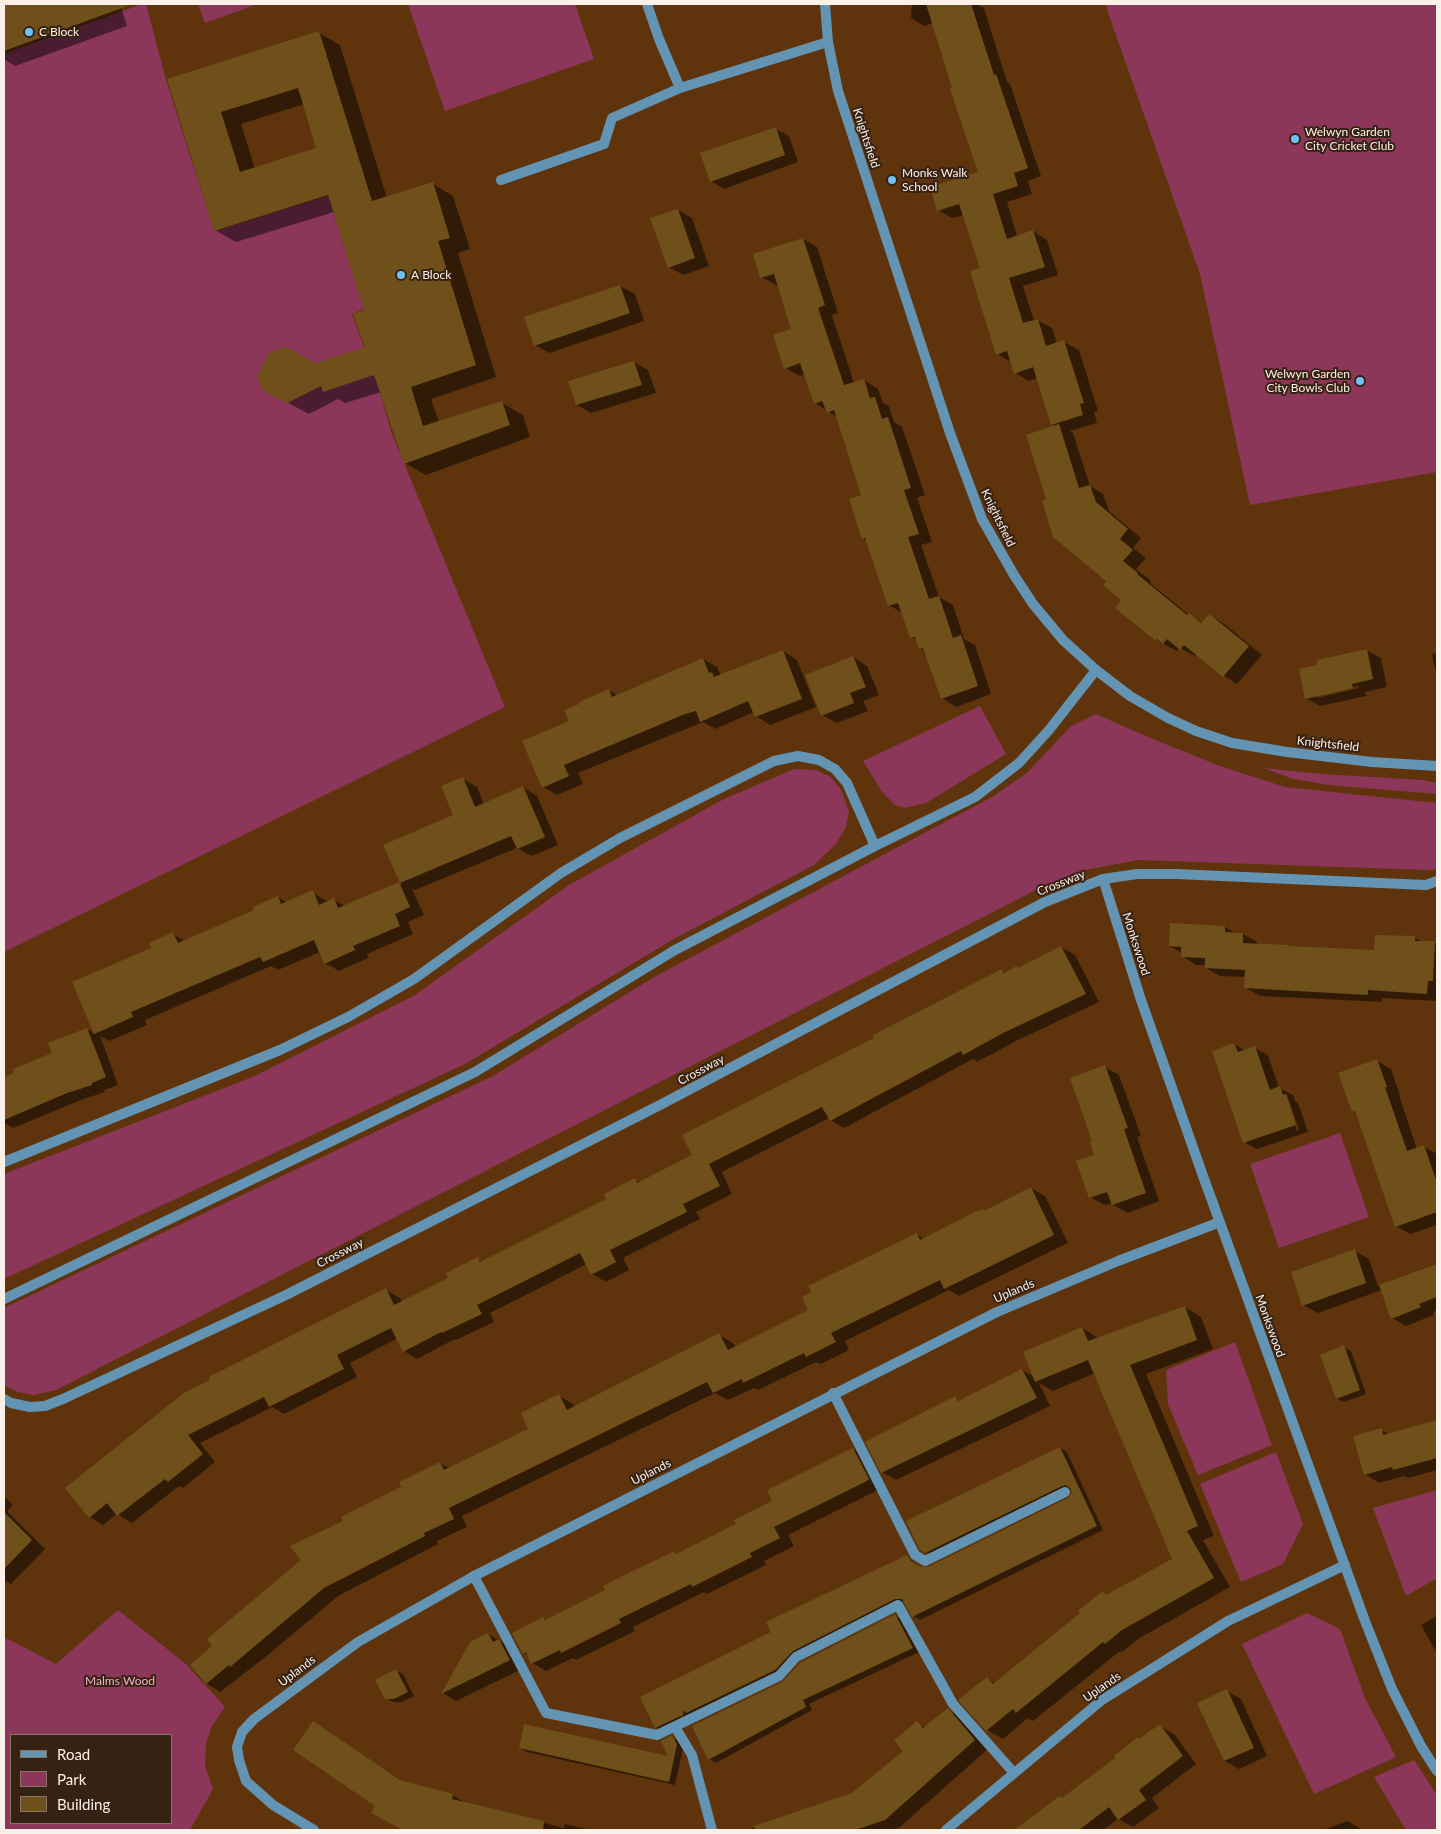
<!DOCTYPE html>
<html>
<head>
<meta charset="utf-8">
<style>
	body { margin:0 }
	#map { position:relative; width:1441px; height:1834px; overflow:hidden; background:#5f340c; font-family:Lato,sans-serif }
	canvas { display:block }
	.frame { position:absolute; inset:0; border:5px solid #fcf1e9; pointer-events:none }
	.legend { position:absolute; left:10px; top:1734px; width:162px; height:90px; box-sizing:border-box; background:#362212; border:1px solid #857568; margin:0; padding:6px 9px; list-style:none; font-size:15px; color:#fcf1e9 }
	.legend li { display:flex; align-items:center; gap:10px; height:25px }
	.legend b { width:25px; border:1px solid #857568 }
</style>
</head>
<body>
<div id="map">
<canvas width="1441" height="1834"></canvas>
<div class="frame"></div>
<ul class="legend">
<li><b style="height:6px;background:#6494b4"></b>Road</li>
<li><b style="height:14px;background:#8c3659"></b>Park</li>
<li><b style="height:14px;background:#6f501b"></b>Building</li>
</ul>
</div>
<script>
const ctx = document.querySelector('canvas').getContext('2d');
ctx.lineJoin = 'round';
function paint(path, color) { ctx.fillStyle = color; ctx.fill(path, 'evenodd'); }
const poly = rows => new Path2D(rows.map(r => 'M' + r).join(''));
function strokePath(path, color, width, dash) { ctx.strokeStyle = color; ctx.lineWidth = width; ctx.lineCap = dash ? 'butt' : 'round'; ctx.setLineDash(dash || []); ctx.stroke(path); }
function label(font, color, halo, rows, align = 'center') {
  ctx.font = font + ' Lato,sans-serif'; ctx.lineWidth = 4; ctx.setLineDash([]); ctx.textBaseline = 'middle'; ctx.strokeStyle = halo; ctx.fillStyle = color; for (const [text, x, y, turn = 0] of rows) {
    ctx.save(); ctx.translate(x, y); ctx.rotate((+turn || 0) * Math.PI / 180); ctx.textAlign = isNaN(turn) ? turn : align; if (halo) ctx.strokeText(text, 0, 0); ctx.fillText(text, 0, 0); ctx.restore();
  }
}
const green = poly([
	[142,4,146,4,166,80,214,231,328,196,364,309,352,314,374,374,392,434,505,707,4,952,4,54],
	[198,4,258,4,205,23],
	[408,4,575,4,594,59,445,111],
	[1105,4,1437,4,1437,472,1250,505,1200,274],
	[980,706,1006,754,926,803,905,808,895,805,882,792,863,761],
	[1096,714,1148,737,1220,766,1285,787,1437,803,1437,869,1428,870,1138,860,1085,870,1040,888,56,1390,34,1395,18,1392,4,1385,4,1308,493,1076,656,976,992,797,1027,773,1071,726],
	[1264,768,1321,774,1423,780,1437,783,1437,794,1329,785,1293,779],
	[794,769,816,770,831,777,841,790,849,811,846,827,836,844,814,865,672,940,465,1064,4,1279,4,1174,255,1076,415,995,569,885,724,799],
	[1340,1133,1369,1217,1279,1248,1250,1164],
	[1235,1342,1272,1445,1198,1475,1168,1404,1166,1370],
	[1276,1452,1303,1524,1283,1564,1241,1582,1200,1484],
	[1437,1490,1437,1578,1406,1596,1373,1508],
	[118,1610,186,1664,225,1707,212,1726,206,1743,205,1766,213,1789,190,1830,4,1830,4,1637,56,1664],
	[11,1735,171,1735,171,1823,11,1823],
	[1307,1613,1340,1629,1366,1700,1396,1757,1314,1794,1242,1644],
	[1414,1760,1437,1795,1437,1830,1406,1830,1374,1777]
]);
const shadow = poly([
	[4,4,120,4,127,26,15,66,4,59],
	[912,4,976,4,984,8,1007,82,1010,84,1041,176,1028,181,1032,194,1007,202,1017,236,1033,231,1047,240,1058,275,1023,286,1034,321,1037,320,1052,328,1057,344,1064,342,1079,350,1098,411,1094,412,1097,423,1070,431,1073,433,1090,486,1103,494,1109,511,1141,538,1133,548,1146,558,1136,569,1151,581,1150,583,1189,615,1203,623,1209,615,1223,623,1262,655,1237,684,1224,676,1197,654,1195,656,1180,648,1177,651,1156,640,1108,581,1048,499,1056,426,1052,424,1038,378,1029,381,1015,373,1011,362,997,354,981,269,964,215,952,218,938,210,979,173,933,23,924,26,911,18],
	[319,33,340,45,387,198,433,184,453,196,470,249,458,253,496,377,431,399,439,422,502,403,523,415,530,437,426,475,405,463,381,392,345,403,338,399,309,414,264,390,316,364,366,348,365,310,334,212,236,242,215,230,168,80],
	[304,104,318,149,255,169,241,124],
	[776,129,789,136,798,162,724,189,711,181],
	[678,210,692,218,709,266,683,275,669,267],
	[803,239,817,247,838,313,832,315,854,383,864,380,878,389,883,403,889,406,894,422,902,427,925,495,917,498,932,542,921,545,939,597,953,605,964,639,975,645,991,694,956,707,942,698,926,652,920,648,918,641,911,637,904,614,889,605,867,541,863,539,850,500,863,496,838,418,815,403,805,374,800,376,785,368,792,330,778,285,776,285,761,277],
	[620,286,635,294,644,321,549,353,535,345],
	[634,362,648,370,656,393,591,413,577,405],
	[1366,650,1381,658,1387,687,1365,692,1366,696,1320,706,1306,698,1319,666],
	[1359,686,1359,688,1316,698,1316,695],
	[783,651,797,660,816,707,770,725,756,716,754,712,715,729,703,722,578,773,583,784,557,795,543,787,571,721,609,690,618,696,703,659,717,667,721,676],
	[1437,653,1437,679,1432,654],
	[853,657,867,666,879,695,863,701,868,711,837,723,822,715],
	[463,779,477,787,484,804,523,787,537,796,558,845,532,856,517,848,415,890,412,889,424,915,408,922,413,934,367,954,368,958,339,971,325,963,320,952,278,970,271,966,145,1020,147,1025,109,1041,100,1036,118,1085,104,1090,105,1092,81,1100,13,1128,4,1123,4,1079,53,1054,87,1029,95,1034,73,983,153,949,173,934,185,941,256,911,278,897,287,903,312,892,328,902,334,900,345,906,399,883,402,886,385,845,455,816],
	[1225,927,1237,934,1243,934,1257,942,1257,945,1291,948,1376,951,1415,938,1423,942,1435,943,1437,944,1437,1001,1382,998,1382,1002,1260,996,1246,988,1246,977,1220,976,1206,968,1206,965,1196,965,1182,956,1182,953,1170,946],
	[1061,947,1075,955,1099,1002,1016,1041,977,1062,973,1059,844,1128,830,1120,829,1118,722,1172,732,1194,696,1212,700,1219,623,1258,629,1270,606,1282,592,1274,587,1264,490,1313,494,1322,456,1340,455,1339,417,1359,404,1351,398,1338,350,1363,357,1377,284,1414,272,1407,200,1443,215,1462,183,1488,179,1486,132,1523,117,1514,103,1525,90,1517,67,1488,386,1290,400,1298,402,1303,450,1278,478,1259,483,1262,608,1199,635,1180,640,1183,694,1156,876,1038,1002,970,1007,973,1019,969],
	[1234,1044,1246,1051,1255,1048,1268,1055,1279,1088,1293,1095,1295,1101,1298,1103,1308,1132,1257,1149,1244,1142],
	[1285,1095,1287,1095,1299,1130,1297,1131],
	[1377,1061,1391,1069,1400,1095,1399,1095,1417,1149,1423,1146,1437,1154,1437,1225,1410,1234,1396,1226,1356,1113,1353,1111],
	[1105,1067,1119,1075,1141,1136,1137,1137,1159,1201,1128,1213,1113,1205,1113,1203,1105,1205,1090,1197],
	[1031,1188,1045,1196,1068,1243,959,1296,949,1290,845,1341,849,1350,821,1364,816,1362,758,1390,754,1388,728,1400,715,1393,462,1516,467,1527,437,1541,438,1544,338,1596,268,1655,220,1692,206,1683,214,1646,303,1560,345,1521,403,1488,440,1463,450,1469,530,1429,559,1396,573,1404,575,1407,719,1335,733,1343,736,1347,810,1310,917,1234,924,1239,986,1212],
	[1355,1251,1369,1259,1378,1286,1437,1266,1437,1310,1433,1312,1434,1315,1406,1326,1392,1318,1382,1290,1318,1313,1303,1305],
	[1185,1307,1201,1317,1213,1349,1146,1374,1214,1536,1203,1540,1230,1587,1138,1639,1122,1652,1120,1651,1033,1721,1028,1718,1003,1739,987,1730,987,1679,995,1683,1082,1613,1103,1592,1109,1596,1173,1559,1095,1373,1053,1391,1039,1383,1050,1406,896,1480,882,1472,955,1398,960,1401,1022,1370,1035,1377,1082,1328,1098,1338],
	[1344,1347,1351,1351,1366,1394,1344,1402,1337,1399],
	[1437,1422,1437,1470,1408,1478,1404,1476,1379,1483,1365,1474,1381,1430,1390,1435],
	[1060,1448,1067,1452,1103,1530,920,1620,913,1616,905,1602,902,1602,800,1654,782,1674,662,1731,656,1727,772,1633,907,1557,922,1568,928,1569,1069,1499,1073,1493,1072,1489,933,1556,921,1549],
	[853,1449,867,1457,882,1488,788,1535,794,1546,764,1561,766,1565,707,1594,704,1592,633,1627,635,1631,576,1660,573,1658,546,1671,532,1663,529,1656,524,1653,543,1618,547,1620,606,1591,675,1552,678,1554,738,1525],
	[4,1496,13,1505,7,1511,45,1549,11,1584,4,1580],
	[895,1616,902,1619,919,1652,809,1704,812,1710,716,1763,709,1759,783,1683],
	[1437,1616,1437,1654,1421,1625],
	[488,1634,514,1649,524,1668,456,1701,443,1693],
	[396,1671,403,1674,414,1696,402,1702,393,1702,386,1698],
	[1227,1691,1241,1699,1267,1756,1239,1769,1225,1761],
	[948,1710,962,1718,989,1748,900,1827,891,1830,747,1830,853,1794,905,1751,917,1723,926,1728],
	[313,1722,403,1782,452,1795,466,1803,564,1828,565,1824,591,1830,405,1830,373,1812,377,1805],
	[1160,1726,1174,1734,1196,1764,1152,1798,1159,1808,1133,1827,1118,1819,1103,1830,1016,1830,1060,1797,1063,1799],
	[672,1737,679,1741,683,1748,675,1785,527,1752,520,1748,670,1758],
	[1348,1821,1363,1830,1323,1830]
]);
const building = poly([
	[4,4,125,4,125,7,4,51],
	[926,4,971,4,994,75,996,74,1028,168,1014,173,1018,186,993,194,1007,239,1033,230,1045,267,1009,278,1023,323,1038,319,1046,346,1064,340,1084,403,1080,404,1083,415,1051,425,1033,367,1014,374,1007,351,996,355,970,271,980,268,959,204,937,211,930,187,978,172,950,89,952,88],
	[319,31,372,201,433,182,450,238,438,241,476,365,411,387,423,426,502,401,510,425,404,464,374,375,323,392,321,386,287,403,263,391,257,376,270,352,286,347,316,363,365,347,353,314,364,310,328,195,214,231,167,79],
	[298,88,316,148,240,172,221,112],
	[776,127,785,155,710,182,700,153],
	[678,209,695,258,668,268,650,218],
	[803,238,825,305,818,308,844,385,864,379,870,398,875,397,882,419,888,417,911,488,904,490,919,534,908,537,929,599,939,596,953,638,961,635,978,686,941,699,923,648,919,649,915,637,910,638,898,603,888,606,865,538,862,539,849,499,861,495,834,410,827,413,822,401,814,404,800,363,784,369,773,335,791,329,774,274,760,278,753,254],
	[620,285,630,313,534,346,524,317],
	[634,361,642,385,576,405,568,381],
	[1059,424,1079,488,1090,485,1096,502,1128,529,1120,539,1133,550,1123,561,1138,573,1137,574,1187,615,1189,613,1201,623,1209,614,1249,646,1223,677,1184,645,1180,650,1167,639,1163,644,1157,639,1156,641,1115,608,1121,600,1103,585,1106,581,1053,537,1042,500,1046,499,1026,435],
	[1367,649,1373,679,1352,684,1353,688,1305,699,1299,669,1317,665,1317,660],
	[783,650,802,699,755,717,748,701,700,722,696,711,685,714,564,765,569,776,542,788,522,741,569,721,564,710,579,704,579,702,609,689,612,697,703,658,709,673,712,672,714,677],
	[853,656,866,687,850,693,854,703,821,716,805,675],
	[463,777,475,807,523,786,545,837,517,849,511,836,400,883,383,845,453,815,441,786],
	[399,882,410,907,395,914,400,926,353,946,355,950,324,964,314,940,263,962,260,957,131,1012,133,1017,94,1034,72,982,151,948,149,943,173,932,178,943,254,910,253,907,278,896,281,904,313,890,319,905,334,898,338,908],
	[1170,923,1225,926,1225,932,1243,933,1243,943,1288,945,1288,946,1374,950,1375,935,1415,936,1415,941,1435,941,1433,981,1428,981,1427,994,1368,990,1368,995,1244,988,1245,970,1205,968,1205,958,1181,957,1181,947,1169,946],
	[1061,946,1086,994,1003,1033,963,1055,961,1051,830,1121,822,1107,709,1164,720,1186,683,1204,687,1212,610,1250,616,1262,591,1275,580,1253,477,1305,482,1314,442,1333,441,1332,403,1352,391,1328,337,1355,344,1369,269,1407,264,1397,188,1435,203,1454,168,1482,165,1479,117,1516,107,1503,89,1518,65,1488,184,1393,210,1380,209,1377,386,1288,394,1305,448,1278,446,1273,478,1257,480,1262,606,1199,604,1194,635,1178,637,1183,692,1155,682,1135,874,1038,873,1035,1002,969,1004,973,1017,966,1018,968],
	[87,1028,106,1077,92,1083,92,1085,67,1093,4,1120,4,1077,14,1073,13,1069,52,1053,48,1043],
	[1234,1043,1238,1052,1255,1046,1270,1090,1280,1086,1283,1095,1286,1094,1296,1125,1243,1143,1212,1051],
	[1377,1059,1387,1087,1385,1087,1407,1151,1424,1145,1437,1183,1437,1212,1395,1227,1355,1111,1352,1112,1338,1073],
	[1105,1065,1128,1128,1124,1129,1146,1193,1112,1205,1107,1192,1089,1198,1076,1161,1094,1155,1090,1142,1092,1141,1070,1078],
	[1031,1187,1054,1235,944,1289,940,1280,831,1333,836,1342,806,1357,804,1353,743,1383,742,1379,713,1393,707,1382,449,1508,454,1519,424,1533,425,1536,324,1588,230,1667,229,1665,206,1684,190,1665,212,1646,207,1639,301,1560,290,1546,343,1521,341,1517,401,1487,399,1482,440,1462,444,1470,528,1429,521,1413,559,1394,567,1410,719,1333,728,1350,808,1310,802,1297,812,1292,808,1286,917,1233,920,1240,975,1212,983,1209,984,1211],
	[1355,1249,1366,1283,1302,1306,1291,1272],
	[1437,1264,1437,1297,1419,1304,1421,1307,1391,1319,1379,1285],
	[1185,1306,1197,1340,1130,1365,1198,1526,1187,1531,1214,1578,1122,1630,1105,1644,1103,1642,1016,1713,1013,1709,986,1731,958,1700,987,1677,993,1684,1080,1613,1078,1611,1103,1591,1106,1595,1172,1559,1088,1360,1035,1382,1023,1352,1082,1327,1088,1341],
	[1344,1345,1360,1390,1336,1399,1320,1355],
	[1022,1369,1037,1398,881,1473,865,1442,955,1396,958,1401],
	[1437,1420,1437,1458,1393,1470,1392,1467,1364,1475,1353,1436,1382,1428,1383,1435],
	[1060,1447,1097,1526,912,1617,902,1599,895,1599,793,1651,775,1670,686,1713,684,1710,683,1715,655,1728,640,1697,771,1632,766,1622,907,1555,911,1561,921,1567,928,1567,1068,1498,1072,1493,1071,1489,1066,1485,1062,1486,925,1553,920,1550,906,1521],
	[853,1448,869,1479,867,1481,774,1527,780,1538,750,1553,752,1557,692,1587,691,1584,662,1598,619,1619,621,1623,561,1653,560,1650,531,1664,526,1652,523,1654,512,1633,543,1617,545,1620,605,1590,603,1586,633,1571,675,1551,676,1554,736,1524,734,1520,772,1501,767,1490],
	[4,1512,32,1540,4,1569],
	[895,1614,913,1648,803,1700,806,1707,708,1760,692,1726,782,1682,800,1663],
	[488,1633,493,1642,499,1639,510,1660,441,1694,470,1642],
	[396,1669,408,1692,394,1699,385,1699,375,1680],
	[1227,1689,1254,1748,1224,1761,1197,1703],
	[948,1708,975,1740,885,1820,855,1830,755,1830,754,1826,852,1793,903,1751,894,1740,917,1721,923,1728],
	[313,1721,400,1780,453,1794,452,1799,544,1821,543,1830,403,1830,371,1813,375,1806,293,1750],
	[524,1724,668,1756,661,1741,672,1735,677,1744,669,1782,519,1748],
	[1160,1724,1183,1756,1139,1790,1146,1800,1118,1820,1109,1807,1079,1830,1014,1830,1060,1796,1062,1798,1115,1758,1114,1756,1138,1737,1139,1739]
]);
const service = poly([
	[647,4,659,39,680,88,828,42],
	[501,180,604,144,612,118,680,88],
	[833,1393,915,1555,925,1561,1065,1492],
	[474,1576,546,1713,657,1735,779,1676,796,1657,898,1605,953,1704,1014,1773],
	[675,1727,692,1755,712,1830]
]);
const minor = poly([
	[1103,879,1141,1000,1203,1176,1365,1621,1392,1689,1421,1746,1437,1771],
	[4,1162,280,1050,348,1017,414,979,561,873,620,838,774,761,798,756,819,760,835,769,847,783,875,846],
	[4,1299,475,1072,675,950,875,846,975,797,1019,763,1049,730,1096,670],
	[4,1399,11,1403,30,1407,45,1406,63,1399,286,1295,660,1105,1045,902,1103,879,1137,874,1176,874,1426,885,1437,881],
	[314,1830,273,1805,246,1781,239,1760,237,1747,242,1732,254,1719,358,1642,474,1576,997,1312,1118,1261,1220,1222],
	[946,1830,1102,1700,1228,1621,1345,1565]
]);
const tertiary = poly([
	[825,4,828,42,838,91,950,433,982,519,1014,575,1033,604,1063,640,1096,670,1130,696,1168,718,1196,731,1232,743,1287,752,1372,762,1437,766]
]);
const markers = [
	[29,32,5,"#70c1f4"],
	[1295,139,5,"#70c1f4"],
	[892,180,5,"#70c1f4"],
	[401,275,5,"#70c1f4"],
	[1360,381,5,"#70c1f4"]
];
const poiNames = [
	["C Block",39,32],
	["Welwyn Garden",1305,132],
	["City Cricket Club",1305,146],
	["Monks Walk",902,173],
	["School",902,187],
	["A Block",411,275],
	["Welwyn Garden",1350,374,"right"],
	["City Bowls Club",1350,388,"right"]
];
const streetNames = [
	["Knightsfield",866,138,72],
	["Knightsfield",998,518,64],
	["Knightsfield",1328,744,6],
	["Crossway",1061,883,-22],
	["Monkswood",1136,944,72],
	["Crossway",701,1070,-28],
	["Crossway",340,1253,-27],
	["Uplands",1014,1291,-23],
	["Monkswood",1270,1326,70],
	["Uplands",651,1472,-27],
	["Uplands",297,1671,-37],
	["Uplands",1102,1687,-35]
];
const parkNames = [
	["Malms Wood",120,1681]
];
paint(green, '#8c3659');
paint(shadow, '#0007');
paint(building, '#6f501b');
strokePath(service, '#6494b4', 10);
strokePath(minor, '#6494b4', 10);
strokePath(tertiary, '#6494b4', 10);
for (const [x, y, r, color] of markers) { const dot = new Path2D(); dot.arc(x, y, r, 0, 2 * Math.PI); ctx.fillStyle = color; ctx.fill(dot); strokePath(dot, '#362212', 2); }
label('12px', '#fcf1e9', '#362212', poiNames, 'left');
label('12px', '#fcf1e9', '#362212', streetNames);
label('12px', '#efb2c6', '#362212', parkNames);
</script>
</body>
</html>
